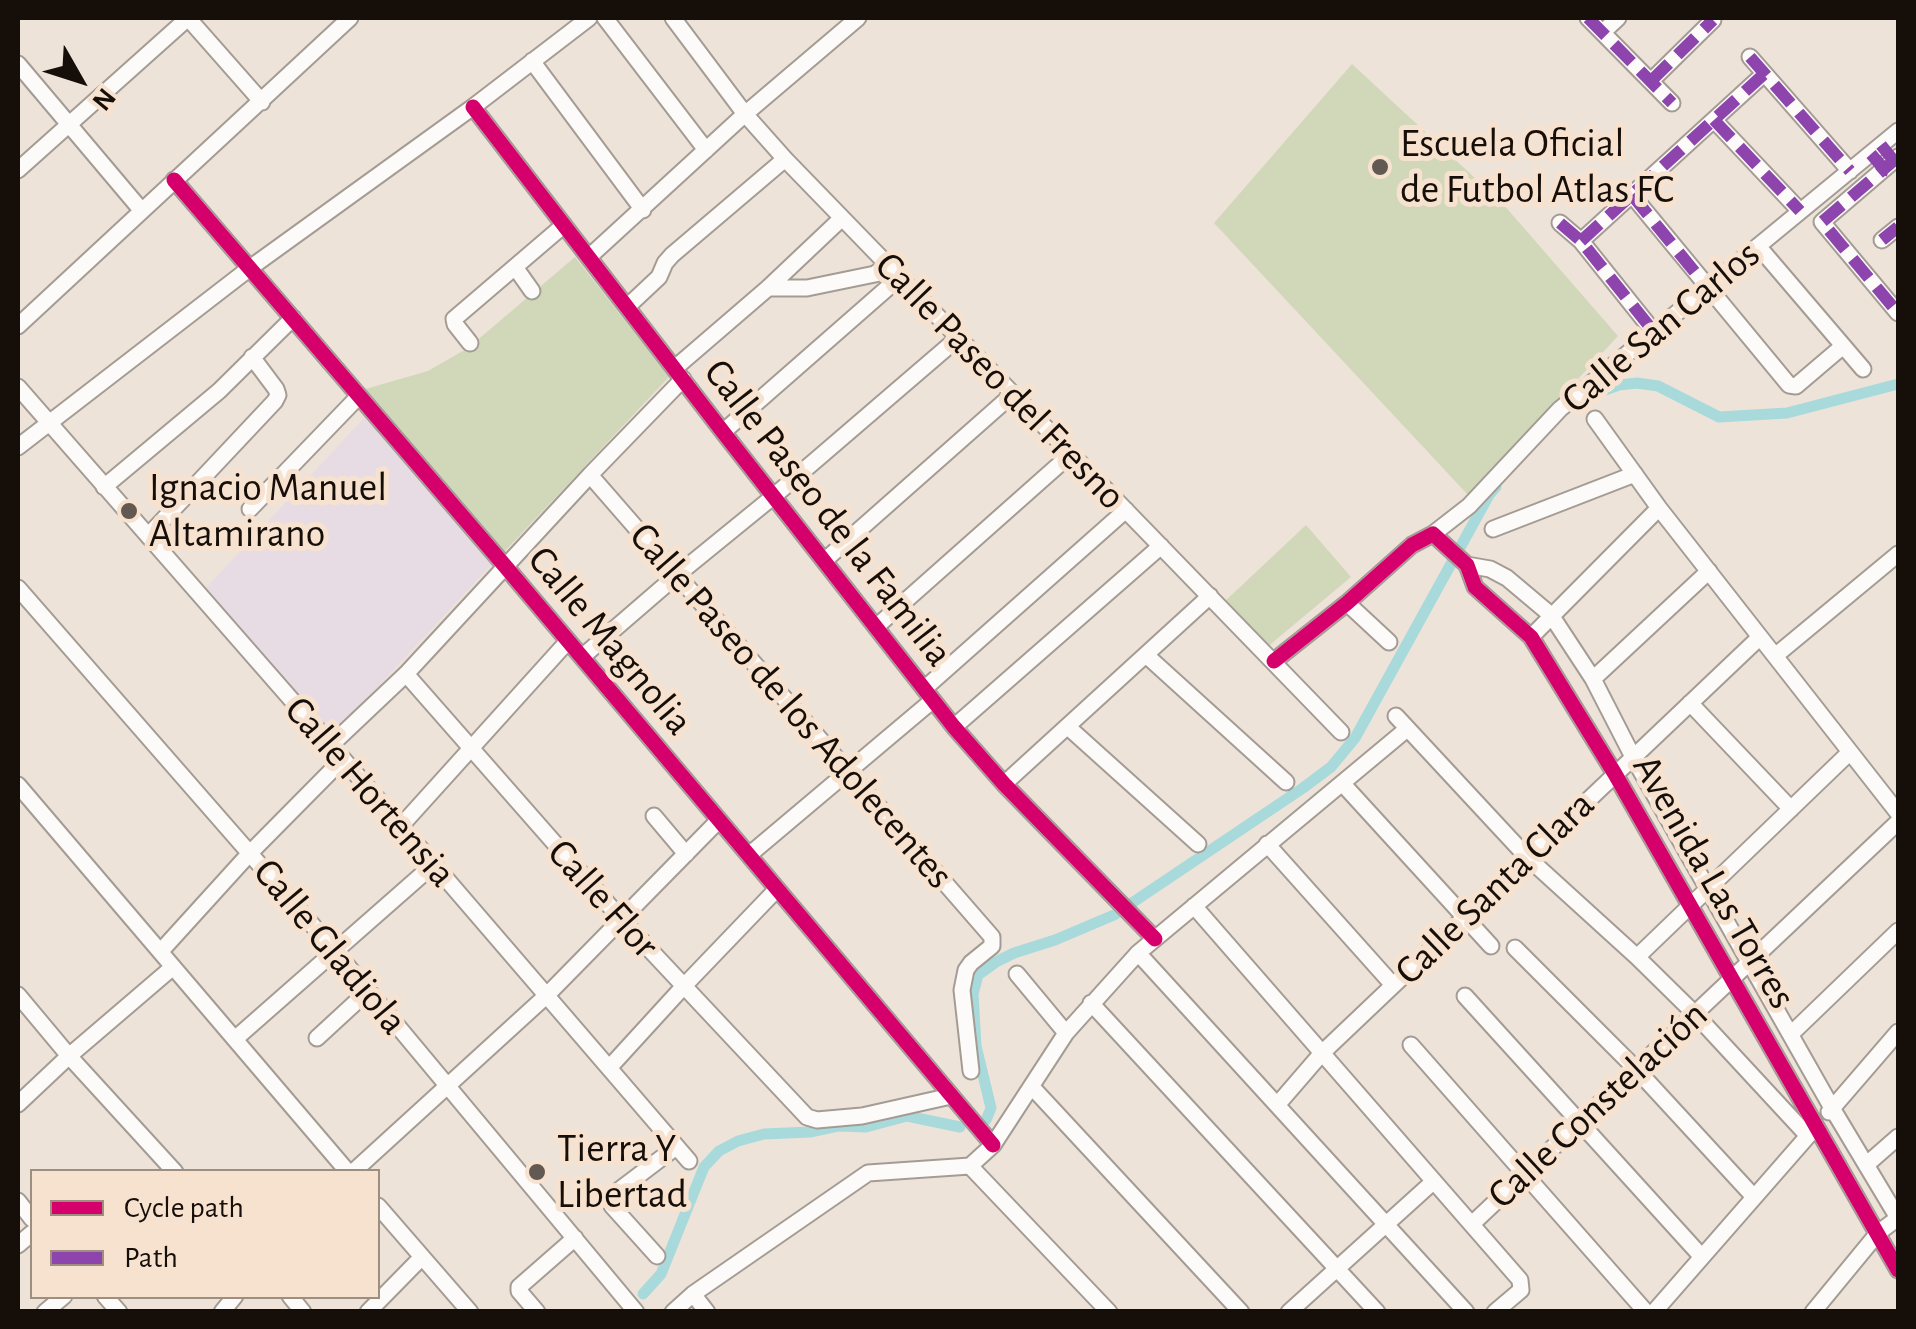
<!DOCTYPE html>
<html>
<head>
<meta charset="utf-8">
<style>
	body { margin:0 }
	#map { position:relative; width:1916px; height:1329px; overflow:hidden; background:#eee3d9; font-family:"Alegreya Sans",sans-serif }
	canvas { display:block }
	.frame { position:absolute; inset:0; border:20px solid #160f09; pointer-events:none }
	.legend { position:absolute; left:30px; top:1169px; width:350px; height:130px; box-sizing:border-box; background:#f7e2d0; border:2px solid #9d8e80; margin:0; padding:12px 18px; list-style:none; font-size:30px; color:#160f09 }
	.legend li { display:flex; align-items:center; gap:20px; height:50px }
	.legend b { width:50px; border:2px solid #9d8e80 }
	.north { position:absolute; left:30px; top:30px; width:100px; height:100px; -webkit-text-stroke:8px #f7e2d0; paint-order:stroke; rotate:129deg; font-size:28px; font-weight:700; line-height:40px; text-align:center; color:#160f09 }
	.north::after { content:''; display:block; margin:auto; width:35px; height:45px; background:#160f09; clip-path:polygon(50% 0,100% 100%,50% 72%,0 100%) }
</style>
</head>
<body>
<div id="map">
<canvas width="1916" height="1329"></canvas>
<div class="frame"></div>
<ul class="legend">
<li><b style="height:12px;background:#d6006c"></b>Cycle path</li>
<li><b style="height:12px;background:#8e44ad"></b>Path</li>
</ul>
<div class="north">N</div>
</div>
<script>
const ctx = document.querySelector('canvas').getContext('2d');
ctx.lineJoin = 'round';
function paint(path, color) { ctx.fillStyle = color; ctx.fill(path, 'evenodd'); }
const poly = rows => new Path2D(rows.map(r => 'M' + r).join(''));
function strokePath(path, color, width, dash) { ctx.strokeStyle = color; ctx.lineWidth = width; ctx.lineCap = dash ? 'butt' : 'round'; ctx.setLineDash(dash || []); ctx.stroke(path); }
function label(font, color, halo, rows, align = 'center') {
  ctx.font = font + ' "Alegreya Sans",sans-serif'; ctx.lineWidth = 10; ctx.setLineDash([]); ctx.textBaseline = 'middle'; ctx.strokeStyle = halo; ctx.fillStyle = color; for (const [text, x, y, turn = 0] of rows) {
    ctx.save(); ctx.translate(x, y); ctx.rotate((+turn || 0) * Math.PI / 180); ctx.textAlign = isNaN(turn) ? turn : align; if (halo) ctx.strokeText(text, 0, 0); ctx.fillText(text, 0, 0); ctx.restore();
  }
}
const education = poly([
	[365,417,494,562,332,736,205,589]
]);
const green = poly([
	[1352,64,1503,204,1618,336,1469,496,1214,223],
	[575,257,669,377,504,552,362,390,428,371,468,348],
	[1306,525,1351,577,1266,648,1222,604]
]);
const canal = poly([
	[1577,400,1619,385,1637,383,1658,386,1719,417,1787,413,1898,384],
	[986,1120,991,1108,976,1046,973,994,978,975,996,962,1014,953,1055,940,1114,915,1303,788,1331,767,1355,738,1489,495,1496,487],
	[643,1294,661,1274,704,1167,719,1151,738,1141,764,1134,810,1132,838,1126,866,1127,907,1116,960,1127]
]);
const minor = poly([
	[188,18,262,102],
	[605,18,706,150],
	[673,18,745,114,785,159,1341,732],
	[1588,18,1672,103],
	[1603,32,1618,18],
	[1750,57,1850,171],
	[532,61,643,210],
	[18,64,142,211],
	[1651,81,1713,20],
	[473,107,723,432,954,727,1004,784,1155,939],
	[1714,120,1800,211],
	[1898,157,1822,222,1898,313],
	[18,170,188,18],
	[174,180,505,566,993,1145],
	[1632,195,1789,385,1796,386,1843,346],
	[1560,223,1581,241,1653,331],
	[1882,240,1898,227],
	[1581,241,1764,74],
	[1758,246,1863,369],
	[589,257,745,114,858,18],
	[515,267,532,291],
	[768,288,807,288,875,274,888,264],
	[627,307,659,277,665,263,672,255,785,159],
	[18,326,350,18],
	[470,343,455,324,454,319,564,225],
	[675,368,768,288,842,218],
	[18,387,331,745,689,1161],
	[1595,419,1659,508,1898,813],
	[723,432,900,277],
	[18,447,250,268,473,107,589,18],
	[590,475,992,937,992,946,971,963,966,970,962,990,971,1071],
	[104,487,219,391,293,318],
	[250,509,359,396],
	[1493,529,1635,474],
	[1433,534,1469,506,1560,409,1898,131],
	[148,536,275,401,278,395,276,389,252,357],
	[824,561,1013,394],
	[1467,565,1490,569,1507,578,1551,615,1593,679,1633,757,1832,1108,1898,1218],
	[18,588,335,951,636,1312],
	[1347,603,1389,642],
	[876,627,1071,454],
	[1531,637,1659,508],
	[1146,655,1286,782],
	[1775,656,1898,554],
	[582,657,677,575,774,496,958,338],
	[1274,661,1347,603,1412,545,1433,534,1467,565,1475,587,1531,637,1615,774,1898,1270],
	[406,674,622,920,807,1117,817,1120,862,1116,951,1096],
	[1593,679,1709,571],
	[924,689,1126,510],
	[1690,703,1791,809],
	[1396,716,1527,857,1637,957,1695,1014,1808,1136],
	[954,727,1161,546],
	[1068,727,1198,844],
	[331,745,406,674,590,475,683,379],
	[1342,783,1491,946],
	[1004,784,1210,596],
	[18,785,348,1172],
	[654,816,686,854],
	[400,827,568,641],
	[1267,844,1393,985],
	[749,855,933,700],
	[1194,906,1520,1280,1521,1290,1495,1312],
	[1515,948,1636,1069,1754,1197],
	[161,951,250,853,342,760],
	[1138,953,1466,1312],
	[1637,957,1850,752],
	[1017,974,1066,1033],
	[18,995,69,1056,175,1172],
	[1465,996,1702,1257],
	[1091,1003,1377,1312],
	[1791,1034,1898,931],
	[317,1038,368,991],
	[235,1039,433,865],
	[1411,1045,1646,1312],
	[609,1068,683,987,777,889],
	[1032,1087,1241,1312],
	[18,1104,69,1056,173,967],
	[1278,1104,1322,1053,1760,637],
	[1829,1112,1898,1032],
	[1866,1165,1898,1137],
	[970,1166,993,1145,1066,1033,1138,953,1407,729],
	[970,1166,1109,1312],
	[353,1172,546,996,719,820],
	[18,1201,32,1219],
	[378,1206,470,1312],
	[1472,1224,1898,822],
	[18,1245,32,1233],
	[657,1256,612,1206,611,1200,614,1194,676,1147],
	[693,1294,707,1312],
	[105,1296,119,1312],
	[290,1296,303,1312],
	[45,1312,64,1296],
	[222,1312,235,1296],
	[368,1312,421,1258],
	[537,1312,519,1291,519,1287,575,1238],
	[673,1312,693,1294,868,1173,970,1166],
	[1289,1312,1434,1181],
	[1654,1312,1814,1129],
	[1813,1312,1878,1233,1898,1218]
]);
const quiet = poly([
	[1588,18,1672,103],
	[1750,57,1850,171],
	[1651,81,1713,20],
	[1714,120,1800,211],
	[1881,145,1894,161,1895,173],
	[1871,154,1884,169,1895,173,1898,177],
	[1898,157,1822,222,1898,313],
	[1632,195,1707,287],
	[1560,223,1581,241,1653,331],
	[1882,240,1898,227],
	[1581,241,1764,74]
]);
const cycleway = poly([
	[473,107,723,432,954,727,1004,784,1155,939],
	[174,180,505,566,993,1145],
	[1274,661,1347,603,1412,545,1433,534,1467,565,1475,587,1531,637,1615,774,1898,1270]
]);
const markers = [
	[1380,167,10,"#625952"],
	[129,511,10,"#625952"],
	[537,1172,10,"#625952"]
];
const poiNames = [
	["Escuela Oficial",1400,144],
	["de Futbol Atlas FC",1400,190],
	["Ignacio Manuel",149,488],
	["Altamirano",149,534],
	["Tierra Y",557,1149],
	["Libertad",557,1195]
];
const streetNames = [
	["Calle San Carlos",1661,327,-40],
	["Calle Paseo del Fresno",1000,381,46],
	["Calle Paseo de la Familia",828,513,52],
	["Calle Magnolia",610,641,50],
	["Calle Paseo de los Adolecentes",791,706,49],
	["Calle Hortensia",370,792,49],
	["Avenida Las Torres",1714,882,60],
	["Calle Santa Clara",1495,888,-44],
	["Calle Flor",603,899,48],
	["Calle Gladiola",330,947,50],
	["Calle Constelación",1598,1105,-43]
];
paint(education, '#e7dce3');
paint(green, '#d1d7b9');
strokePath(canal, '#a8dadc', 11);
strokePath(minor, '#a49c94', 19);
strokePath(minor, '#fcfbf9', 15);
strokePath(quiet, '#8e44ad', 12, [25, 12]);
strokePath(cycleway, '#d6006c', 15);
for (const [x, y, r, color] of markers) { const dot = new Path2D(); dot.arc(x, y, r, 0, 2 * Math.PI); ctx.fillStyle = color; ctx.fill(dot); strokePath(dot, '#f7e2d0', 4); }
label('40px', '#160f09', '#f7e2d0', poiNames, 'left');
label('40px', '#160f09', '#f7e2d0', streetNames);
</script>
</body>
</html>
